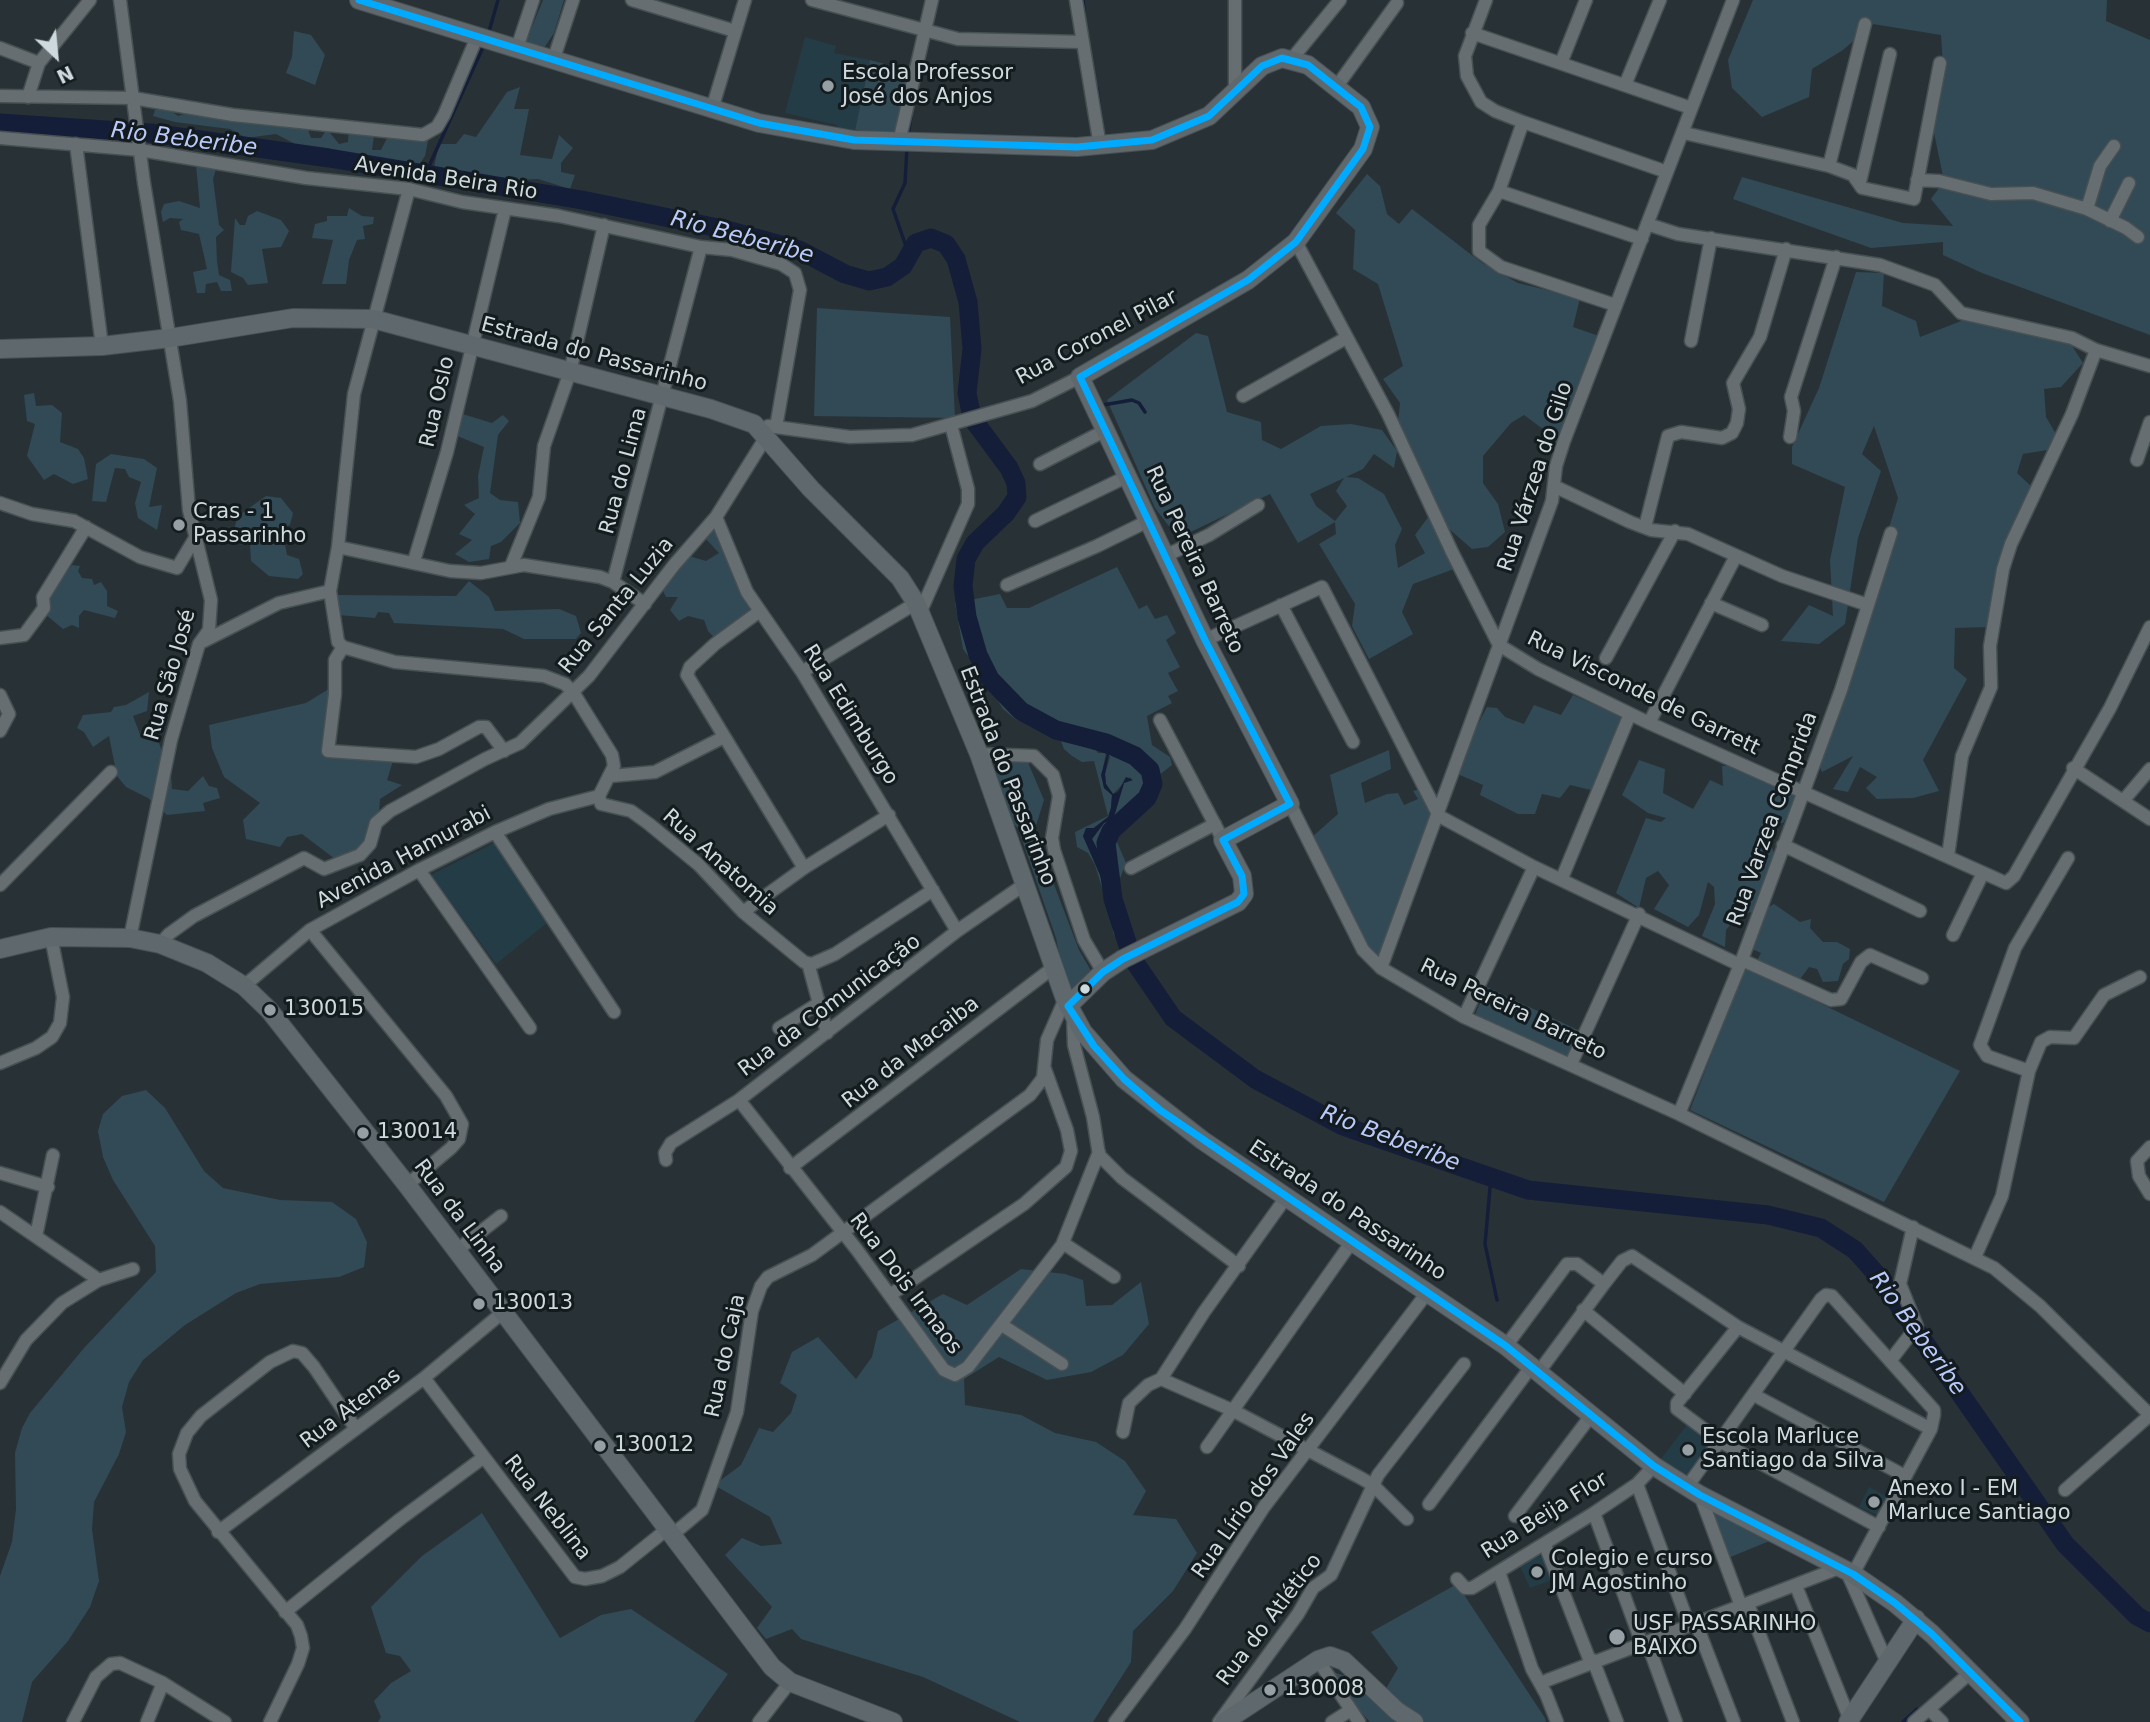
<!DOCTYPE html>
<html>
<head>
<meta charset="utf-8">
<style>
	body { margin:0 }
	#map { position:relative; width:2150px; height:1722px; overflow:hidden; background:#283236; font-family:"DejaVu Sans",sans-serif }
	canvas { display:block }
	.north { position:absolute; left:21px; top:21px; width:70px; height:70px; -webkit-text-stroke:5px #131b1e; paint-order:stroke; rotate:154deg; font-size:19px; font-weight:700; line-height:28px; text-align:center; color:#cfdadf }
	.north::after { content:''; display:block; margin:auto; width:24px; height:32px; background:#cfdadf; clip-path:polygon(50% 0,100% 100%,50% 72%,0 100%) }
</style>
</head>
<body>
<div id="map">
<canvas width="2150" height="1722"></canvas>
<div class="north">N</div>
</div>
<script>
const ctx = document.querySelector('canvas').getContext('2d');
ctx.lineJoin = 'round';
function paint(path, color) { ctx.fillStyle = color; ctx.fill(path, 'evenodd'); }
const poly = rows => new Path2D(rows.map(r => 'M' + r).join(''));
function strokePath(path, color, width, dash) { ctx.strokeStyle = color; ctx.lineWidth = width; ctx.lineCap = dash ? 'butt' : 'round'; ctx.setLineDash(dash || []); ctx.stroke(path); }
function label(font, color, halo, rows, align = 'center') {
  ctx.font = font + ' "DejaVu Sans",sans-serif'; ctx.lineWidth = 6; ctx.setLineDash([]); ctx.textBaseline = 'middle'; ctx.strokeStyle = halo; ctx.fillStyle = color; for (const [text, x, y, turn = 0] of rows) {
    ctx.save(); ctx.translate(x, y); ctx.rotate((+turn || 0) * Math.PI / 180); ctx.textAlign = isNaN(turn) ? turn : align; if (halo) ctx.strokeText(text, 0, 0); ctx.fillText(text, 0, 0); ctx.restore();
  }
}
const built = poly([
	[805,37,836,46,834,53,870,60,855,130,838,130,837,125,785,113],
	[494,843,548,922,496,964,431,875],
	[1689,1422,1716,1441,1689,1476,1661,1459],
	[1869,1487,1890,1498,1880,1516,1859,1507],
	[1546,1554,1555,1579,1530,1588,1519,1564],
	[1618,1625,1626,1645,1616,1649,1607,1629]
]);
const green = poly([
	[543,0,564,0,554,33,544,48,525,44],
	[1753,0,2107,0,2106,21,2150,40,2150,335,1982,273,1943,255,1943,242,1871,248,1733,199,1742,177,1903,223,1953,226,1931,199,1944,181,1932,123,1943,66,1941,35,1873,24,1843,50,1812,69,1809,97,1762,117,1732,88,1728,60],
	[294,31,311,35,325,55,315,85,286,73,292,57],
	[870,60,911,71,896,135,855,130],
	[520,87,514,109,529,109,520,155,552,159,559,135,573,148,561,163,561,172,575,175,570,189,538,179,499,181,433,172,439,144,456,144,464,134,476,137,507,92],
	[169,109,178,116,190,112,307,127,311,138,321,138,327,129,339,144,348,142,349,128,374,136,372,150,381,150,388,136,428,141,425,156,417,168,299,146,276,134,246,138,230,129,175,122,153,116,155,110],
	[196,164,216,169,213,179,219,225,224,230,216,237,217,261,219,275,230,280,232,291,221,291,217,282,206,284,205,293,197,293,193,272,207,269,199,234,181,230,179,222,183,219,170,218,163,222,161,212,164,204,179,201,200,208],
	[1367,174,1380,186,1387,214,1399,224,1412,209,1482,263,1518,283,1580,298,1573,327,1599,336,1559,441,1524,415,1511,423,1483,456,1483,483,1498,504,1505,532,1488,547,1472,549,1448,528,1398,424,1400,403,1383,379,1403,366,1378,284,1353,269,1355,230,1336,213],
	[349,208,362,216,374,217,373,224,363,226,365,239,357,240,349,260,346,284,322,284,333,240,312,238,315,224,327,221,327,216,347,216],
	[257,211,281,220,289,231,281,247,262,249,268,283,248,285,243,278,231,272,235,218,240,225,245,225,248,216],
	[1856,272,1884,273,1882,306,1916,321,1920,337,1969,318,2069,341,2083,363,2061,387,2044,389,2046,417,2056,434,2047,450,2023,454,2017,473,2031,486,1997,573,1988,627,1955,628,1954,668,1967,679,1923,760,1939,791,1913,798,1877,799,1866,788,1877,777,1860,767,1848,792,1833,789,1853,756,1822,772,1818,763,1898,498,1874,426,1862,454,1881,471,1858,538,1845,624,1819,644,1781,641,1809,605,1833,616,1830,560,1845,487,1792,464,1792,447,1819,388],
	[817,308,950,317,955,418,814,416],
	[1196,333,1208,336,1227,412,1261,422,1262,440,1281,449,1321,426,1351,424,1382,430,1397,451,1394,468,1374,454,1363,469,1346,477,1358,478,1384,494,1402,529,1395,545,1398,568,1425,553,1415,535,1429,516,1454,569,1413,584,1402,612,1413,634,1369,659,1352,626,1355,604,1319,544,1336,534,1335,522,1298,543,1270,494,1178,538,1155,508,1107,400],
	[1344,478,1336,491,1347,506,1335,521,1316,506,1310,494],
	[34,393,36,406,52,405,62,413,60,442,78,449,84,458,88,479,73,484,54,474,44,480,27,456,35,424,27,421,24,395],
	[456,412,492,423,503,415,509,421,498,435,490,493,500,500,518,502,520,523,501,542,491,546,489,559,469,562,455,554,472,540,459,534,475,514,464,505,479,498,478,476,484,447,455,435],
	[111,454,144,459,157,468,149,507,162,505,157,530,138,518,135,503,141,482,129,477,125,469,115,468,106,502,92,501,96,464],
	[266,496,281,498,293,513,290,525,282,528,287,555,299,559,303,574,298,579,269,576,251,561,250,545,241,545,234,529,238,516],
	[714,523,720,543,753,612,714,637,708,631,704,620,688,616,679,621,670,610,678,597,666,597,662,589,689,556,706,561,719,553,704,537],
	[72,565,80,566,78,571,82,578,92,579,94,585,101,582,107,591,107,606,118,611,115,618,84,610,79,616,79,628,72,625,63,629,45,614,47,598],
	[1117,567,1139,609,1147,605,1155,619,1167,615,1176,633,1166,640,1180,667,1168,673,1178,691,1168,696,1172,703,1147,716,1152,745,1170,757,1172,765,1154,779,1157,788,1147,794,1147,809,1114,835,1126,863,1119,881,1118,909,1106,890,1103,863,1092,839,1104,823,1114,816,1124,783,1132,780,1130,777,1113,794,1106,784,1105,774,1110,757,1106,752,1095,748,1098,753,1106,753,1103,768,1104,788,1112,795,1111,808,1108,817,1083,836,1100,875,1108,905,1117,923,1116,930,1121,938,1119,943,1113,933,1112,921,1095,865,1088,853,1077,847,1075,832,1108,816,1094,761,1082,762,1072,756,1064,749,1059,736,1015,719,1003,709,993,693,982,685,976,687,966,670,975,665,963,649,955,603,1000,594,1007,608,1029,608],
	[469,581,489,597,495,611,559,609,576,616,581,633,576,639,524,639,503,629,394,623,389,613,378,612,375,618,338,615,335,595,456,596],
	[332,687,328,751,393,761,387,780,402,785,380,799,379,814,360,850,335,859,302,834,287,837,280,847,246,839,243,820,260,803,224,777,212,748,209,725,306,703],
	[149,692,147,711,133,716,141,737,157,738,171,774,172,789,188,791,203,776,209,786,217,788,220,798,203,803,205,811,167,815,148,798,126,787,117,776,109,736,93,747,84,732,77,728,83,715,111,712,114,707,126,705],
	[1573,695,1624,718,1591,790,1570,785,1560,798,1542,794,1535,814,1518,814,1480,795,1483,785,1453,772,1487,707,1497,708,1505,717,1524,724,1534,705,1561,715],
	[1389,750,1391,769,1361,783,1365,803,1387,794,1398,793,1404,805,1418,799,1413,791,1424,788,1434,815,1378,957,1368,949,1312,837,1338,814,1330,775],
	[1027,760,1044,800,1034,832,1079,950,1090,969,1091,975,1077,990,1069,988,1063,974,1056,938,1018,828,1007,818,993,771,1000,761],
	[1639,760,1665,769,1663,793,1693,809,1710,780,1723,786,1722,766,1734,766,1801,794,1783,823,1776,823,1765,831,1775,855,1755,912,1743,913,1731,924,1726,930,1725,947,1702,936,1715,904,1714,887,1708,882,1699,915,1688,927,1654,909,1669,885,1658,871,1646,878,1639,908,1616,893,1646,818,1661,822,1666,818,1648,813,1622,795],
	[1774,904,1800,922,1811,919,1810,928,1823,942,1837,942,1850,949,1849,959,1843,964,1838,981,1823,982,1817,969,1809,967,1798,982,1756,963,1761,953,1752,949,1759,912],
	[1745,967,1960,1071,1884,1202,1690,1110],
	[1487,987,1580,1031,1568,1057,1474,1017],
	[146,1090,165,1108,204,1171,223,1188,280,1200,332,1202,356,1219,367,1242,364,1267,339,1277,260,1284,236,1293,185,1325,143,1360,129,1382,122,1407,126,1432,119,1454,94,1502,92,1529,99,1581,90,1607,68,1641,32,1682,22,1722,0,1722,0,1576,12,1542,16,1509,15,1453,22,1428,30,1413,84,1348,156,1272,155,1246,113,1180,103,1157,98,1131,103,1114,122,1096],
	[1021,1269,1065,1274,1083,1280,1086,1306,1112,1305,1141,1282,1149,1324,1123,1355,1091,1372,1047,1380,999,1357,964,1379,965,1405,1021,1415,1055,1433,1096,1442,1125,1461,1146,1491,1133,1515,1176,1519,1197,1553,1173,1591,1133,1631,1131,1662,1093,1722,1020,1722,923,1677,801,1639,792,1629,766,1639,757,1628,772,1607,725,1555,742,1538,761,1546,782,1544,770,1517,714,1485,741,1465,759,1428,773,1432,791,1413,797,1395,780,1383,792,1352,818,1337,856,1379,872,1357,878,1331,943,1294,967,1305],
	[1708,1507,1772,1540,1728,1558],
	[482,1513,560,1638,601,1615,631,1609,728,1674,694,1722,378,1722,381,1717,374,1701,391,1683,411,1671,400,1656,386,1653,371,1607,422,1556],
	[1457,1584,1545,1718,1546,1722,1370,1722,1349,1699,1333,1672,1352,1678,1373,1701,1384,1692,1398,1668,1371,1632]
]);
const water = poly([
	[1095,748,1109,754,1105,774,1106,784,1113,794,1118,792,1126,777,1133,780,1124,783,1113,820,1104,823,1092,839,1100,854,1100,861,1115,878,1115,883,1108,885,1106,890,1114,898,1133,944,1126,948,1120,941,1100,875,1083,836,1086,828,1094,828,1108,817,1111,808,1112,795,1104,788,1101,775,1107,754,1092,749]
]);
const stream = poly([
	[1083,0,1084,12],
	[488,35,498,0],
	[1097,88,1103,133],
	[908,136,911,116],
	[907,147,905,183,893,209,909,255],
	[425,175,484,45],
	[1103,405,1132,400,1139,403,1145,412],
	[1491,1177,1485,1244,1497,1300],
	[1903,1722,1917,1709]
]);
const river = poly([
	[0,123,151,133,329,158,582,200,723,229,799,250,845,274,869,281,887,277,903,266,916,243,931,238,946,244,956,259,968,302,972,349,967,393,972,418,1009,468,1016,483,1017,497,1006,513,975,543,966,559,963,586,967,617,978,655,990,679,1021,711,1056,730,1106,743,1135,756,1150,770,1153,784,1147,798,1111,831,1106,843,1113,899,1132,958,1173,1018,1255,1079,1343,1126,1528,1190,1768,1215,1821,1228,1855,1250,1879,1277,2065,1544,2137,1616,2150,1623]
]);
const street = poly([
	[120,0,144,183,180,401,189,510,211,600,209,630,199,644,171,740,130,938],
	[632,0,735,31],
	[812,0,958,39,1081,42],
	[1076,0,1100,146],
	[1486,0,1465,56,1467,76,1481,102,1495,111,1523,122,1667,172],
	[1472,33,1691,108],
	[0,48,39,63],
	[517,48,533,0],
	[554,58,573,0],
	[1291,60,1340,0],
	[1561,63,1586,0],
	[1625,85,1660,0],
	[1337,86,1397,3],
	[1235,92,1235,0],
	[0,96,133,98,233,115,423,135,437,127,444,115,477,37],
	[28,97,39,63,90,0],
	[712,109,745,0],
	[1523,122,1499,191,1479,225,1479,251,1501,267,1615,305],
	[1684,133,1829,166,1853,175,1862,188,1914,199,1940,63],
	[0,138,140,150,306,178,409,189,462,202,559,216,701,247,732,250,781,264,795,273,800,290,776,427],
	[899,142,932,0],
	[76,144,102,346],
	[1829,166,1865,24],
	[1917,180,1939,181,1991,194,2033,193,2087,209,2126,228,2138,237],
	[1860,182,1890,54],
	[409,189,354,394,338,547,330,591,338,642,343,647,395,662,544,676,565,684,573,692,612,755,614,766,599,796,601,804,631,811,649,824,699,865,743,912,804,962,812,964,835,954,933,890],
	[1499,191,1642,239],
	[2087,209,2100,166,2114,146],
	[2110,221,2129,183],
	[1647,224,1678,234,1880,265,1935,285,1961,313,2072,338,2096,350,2150,366],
	[1296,242,1388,414,1452,552,1499,645,1538,669,1649,723,2006,883,2014,876,2110,708,2150,627],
	[1691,341,1711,238],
	[1243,396,1346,338],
	[768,426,850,437,912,435,1032,401,1080,377],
	[1790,437,1794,411,1791,397,1836,257],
	[2137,460,2150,422],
	[1040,464,1106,430],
	[1556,487,1630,522,1651,530,1688,534,1782,576,1868,605],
	[0,503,32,514,74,521,140,557,177,568,195,538],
	[716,517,747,592,802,672,957,931],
	[1035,521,1128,476],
	[1645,527,1668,436,1681,432,1722,438,1732,433,1737,423,1739,409,1733,383,1760,337,1786,249],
	[338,547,450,571,481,573,524,565,600,577,613,582,645,604],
	[1165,556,1209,535,1258,505],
	[414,561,447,452,505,209],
	[511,566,539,497,544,446,570,372,604,225],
	[613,582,701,247],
	[1007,585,1097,546,1150,520],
	[1711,603,1762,625],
	[1281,605,1353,742],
	[760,611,715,644,690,667,687,675,804,868],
	[920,613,968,504,968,489,951,425],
	[0,638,24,635,44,608,43,597,86,527],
	[1205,640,1322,587,1439,816,1534,867,1740,965],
	[202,642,279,603,330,591],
	[343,647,335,660,335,694,328,751,416,757,439,749,479,727,486,727,504,751],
	[1606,658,1675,531],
	[802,672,916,603],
	[0,695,9,714,0,731],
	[1160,720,1223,840],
	[1649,723,1736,556],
	[979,754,1034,756,1053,775,1059,796,1052,838,1054,850,1084,940,1103,972],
	[2073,768,2150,819],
	[611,776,655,772,724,737],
	[2123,801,2150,769],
	[1290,804,1363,950,1381,968,1464,1017,1679,1114,1994,1268,2040,1306,2150,1415],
	[495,832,614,1012],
	[1783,845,1920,911],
	[1948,856,1962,756,1991,687,1990,646,2003,569,2011,544,2072,414,2096,350],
	[1131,868,1215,824],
	[419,870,530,1028],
	[1562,878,1630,714],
	[0,885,111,772],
	[743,912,804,868,889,815],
	[310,930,446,1096,462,1124,459,1139,451,1148,407,1185],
	[1953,935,1983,873],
	[160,944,169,934,194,916,304,858,324,869,360,855,370,844,376,823,390,811,485,759,520,743,589,676,674,565,716,517,766,437],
	[1742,960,1831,1000,1841,999,1861,962,1870,955,1922,978],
	[808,963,827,1033],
	[1381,968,1552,501,1556,466,1564,441,1733,0],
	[244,986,310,930,419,870,495,832,549,809,599,796],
	[1073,1016,1074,1045,1093,1117,1099,1155,1122,1178,1239,1266],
	[1464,1017,1534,867],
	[779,1028,819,1003],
	[0,1063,36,1048,52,1037,60,1023,63,997,51,937],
	[1571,1064,1639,914],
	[2029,1071,1987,1056,1980,1045,2015,948,2068,858],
	[739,1100,857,1250,944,1370,955,1375,968,1367,1062,1245,1099,1152],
	[1679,1114,1740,965,1841,690,1891,533],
	[2150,1147,2137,1161,2139,1176,2150,1194],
	[666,1160,665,1153,671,1143,739,1100,957,931,1025,884],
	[790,1168,1054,967],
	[0,1173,48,1187],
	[0,1212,99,1280],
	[36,1236,53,1155],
	[1063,1243,1114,1277],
	[456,1251,501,1216],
	[1975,1257,2002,1196,2029,1071,2041,1042,2050,1037,2074,1038,2104,995,2140,977],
	[890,1295,1024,1204,1066,1167,1071,1151,1067,1130,1045,1069],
	[1583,1310,1685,1394],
	[1002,1325,1062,1364],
	[1738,1327,1677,1403,1677,1409,1721,1442,1879,1527],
	[1506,1346,1567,1264,1577,1264,1604,1284],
	[1890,1361,1917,1326,1900,1284,1913,1227],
	[1538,1373,1604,1284,1622,1261,1632,1256,1738,1327,1931,1429],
	[424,1378,575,1577,585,1579,602,1576,620,1567,666,1530],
	[1161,1379,1232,1410,1359,1477,1373,1485,1407,1519],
	[1161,1379,1204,1312,1287,1196],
	[0,1383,26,1340,62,1303,99,1280,133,1269],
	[1754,1395,1905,1476],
	[1123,1432,1129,1403,1148,1385,1161,1379],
	[1207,1447,1353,1240],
	[1637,1484,1689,1625],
	[1687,1487,1821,1299,1826,1295,1832,1296,1934,1410,1934,1415,1931,1429,1853,1574],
	[2065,1490,2150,1415],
	[1700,1495,1741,1606],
	[1429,1504,1531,1367],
	[1594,1513,1642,1644],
	[1515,1516,1590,1417],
	[218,1532,424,1378,502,1313],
	[671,1536,702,1510,705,1502,737,1412,752,1311,761,1286,768,1277,812,1255,1030,1095,1043,1078,1047,1040,1065,999],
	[1545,1545,1590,1661],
	[1499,1572,1532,1669,1546,1694,1557,1722],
	[1847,1572,1886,1660],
	[1457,1579,1465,1588,1472,1588,1594,1513,1637,1484,1654,1466],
	[1796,1586,1850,1720],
	[1748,1604,1793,1722],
	[285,1612,399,1520,484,1457],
	[1696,1623,1734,1722],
	[1647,1642,1676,1722],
	[1318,1660,1359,1722],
	[1593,1660,1617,1722],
	[1540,1683,1839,1568],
	[1929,1709,1942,1722],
	[73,1722,96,1677,111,1664,120,1663,163,1683,225,1722],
	[147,1722,163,1683],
	[270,1722,298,1664,303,1648,301,1636,297,1625,195,1501,180,1469,179,1454,187,1433,201,1416,270,1362,293,1351,302,1353,314,1367,356,1429],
	[759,1722,790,1682],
	[1115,1722,1185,1629,1264,1507,1427,1293],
	[1219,1722,1298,1614,1313,1588,1331,1575,1378,1475,1464,1364],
	[1332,1722,1351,1710],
	[1914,1722,1971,1672]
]);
const secondary = poly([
	[359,0,759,123,854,140,1077,147,1152,140,1209,116,1262,66,1282,58,1308,65,1361,107,1370,127,1363,149,1296,242,1248,280,1080,377,1205,640,1290,804,1223,840,1242,876,1244,894,1238,902,1123,959,1103,972,1068,1006],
	[0,349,102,346,170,338,293,318,373,319,711,409,754,424,811,489,900,578,916,603,979,754,1065,999,1083,1032,1124,1079,1202,1140,1506,1346,1654,1466,1700,1495,1853,1574,1895,1603,1932,1634,2020,1722],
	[0,949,51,937,130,938,160,944,207,963,244,986,269,1010,407,1185,772,1667,790,1682,893,1722],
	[1224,1722,1318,1660,1330,1656,1344,1661,1397,1711,1414,1722],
	[1848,1722,1916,1619]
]);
const bus1 = poly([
	[359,0,759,123,854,140,1077,147,1152,140,1209,116,1262,66,1282,58,1308,65,1361,107,1370,127,1363,149,1296,242,1248,280,1080,377,1205,640,1290,804,1223,840,1242,876,1244,894,1238,902,1123,959,1103,972,1068,1006,1094,1046,1124,1079,1160,1110,1506,1346,1654,1466,1700,1495,1853,1574,1895,1603,1932,1634,2020,1722]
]);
const markers = [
	[828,86,7,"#959fa4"],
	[179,525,7,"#959fa4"],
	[1085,989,6,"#cfdadf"],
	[270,1010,7,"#959fa4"],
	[363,1133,7,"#959fa4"],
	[479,1304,7,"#959fa4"],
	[600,1446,7,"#959fa4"],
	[1688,1450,7,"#959fa4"],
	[1874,1502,7,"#959fa4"],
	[1537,1572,7,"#959fa4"],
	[1617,1637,9,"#959fa4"],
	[1270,1690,7,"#959fa4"]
];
const poiNames = [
	["Escola Professor",842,74],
	["José dos Anjos",842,98],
	["Cras - 1",193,513],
	["Passarinho",193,537],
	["130015",284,1010],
	["130014",377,1133],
	["130013",493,1304],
	["Escola Marluce",1702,1438],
	["Santiago da Silva",1702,1462],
	["130012",614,1446],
	["Anexo I - EM",1888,1490],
	["Marluce Santiago",1888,1514],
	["Colegio e curso",1551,1560],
	["JM Agostinho",1551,1584],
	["USF PASSARINHO",1633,1625],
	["BAIXO",1633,1649],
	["130008",1284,1690]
];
const streetNames = [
	["Avenida Beira Rio",446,179,9],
	["Rua Coronel Pilar",1097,338,-28],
	["Estrada do Passarinho",594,355,15],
	["Rua Oslo",438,402,-77],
	["Rua do Lima",624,471,-75],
	["Rua Várzea do Gilo",1536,477,-72],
	["Rua Pereira Barreto",1194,560,65],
	["Rua Santa Luzia",617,606,-51],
	["Rua São José",171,675,-74],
	["Rua Visconde de Garrett",1643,694,26],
	["Rua Edimburgo",850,715,58],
	["Estrada do Passarinho",1007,776,69],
	["Rua Varzea Comprida",1773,819,-70],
	["Avenida Hamurabi",404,858,-28],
	["Rua Anatomia",720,863,42],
	["Rua da Comunicação",830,1006,-37],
	["Rua Pereira Barreto",1513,1010,26],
	["Rua da Macaiba",911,1053,-38],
	["Estrada do Passarinho",1347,1211,34],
	["Rua da Linha",459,1217,53],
	["Rua Dois Irmaos",905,1284,53],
	["Rua do Caja",726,1356,-78],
	["Rua Atenas",351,1409,-37],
	["Rua Lírio dos Vales",1254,1496,-55],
	["Rua Neblina",547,1508,52],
	["Rua Beija Flor",1545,1516,-32],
	["Rua do Atlético",1270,1620,-53]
];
const waterNames = [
	["Rio Beberibe",184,140,7],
	["Rio Beberibe",742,238,15],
	["Rio Beberibe",1390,1139,21],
	["Rio Beberibe",1917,1334,54]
];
paint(built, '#243c46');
paint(green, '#314a55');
paint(water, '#151e39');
strokePath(stream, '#151e39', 3.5);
strokePath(river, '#151e39', 19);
strokePath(street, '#475053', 15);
strokePath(secondary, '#475053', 20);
strokePath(street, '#666e72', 12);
strokePath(secondary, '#5e686d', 18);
strokePath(bus1, '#0af', 7);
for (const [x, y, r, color] of markers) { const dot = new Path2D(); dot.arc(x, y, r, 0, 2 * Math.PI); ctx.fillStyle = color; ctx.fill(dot); strokePath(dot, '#131b1e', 2.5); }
label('21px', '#cfdadf', '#131b1e', poiNames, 'left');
label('21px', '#cfdadf', '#131b1e', streetNames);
label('italic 23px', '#b9cafa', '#131b1e', waterNames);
</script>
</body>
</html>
